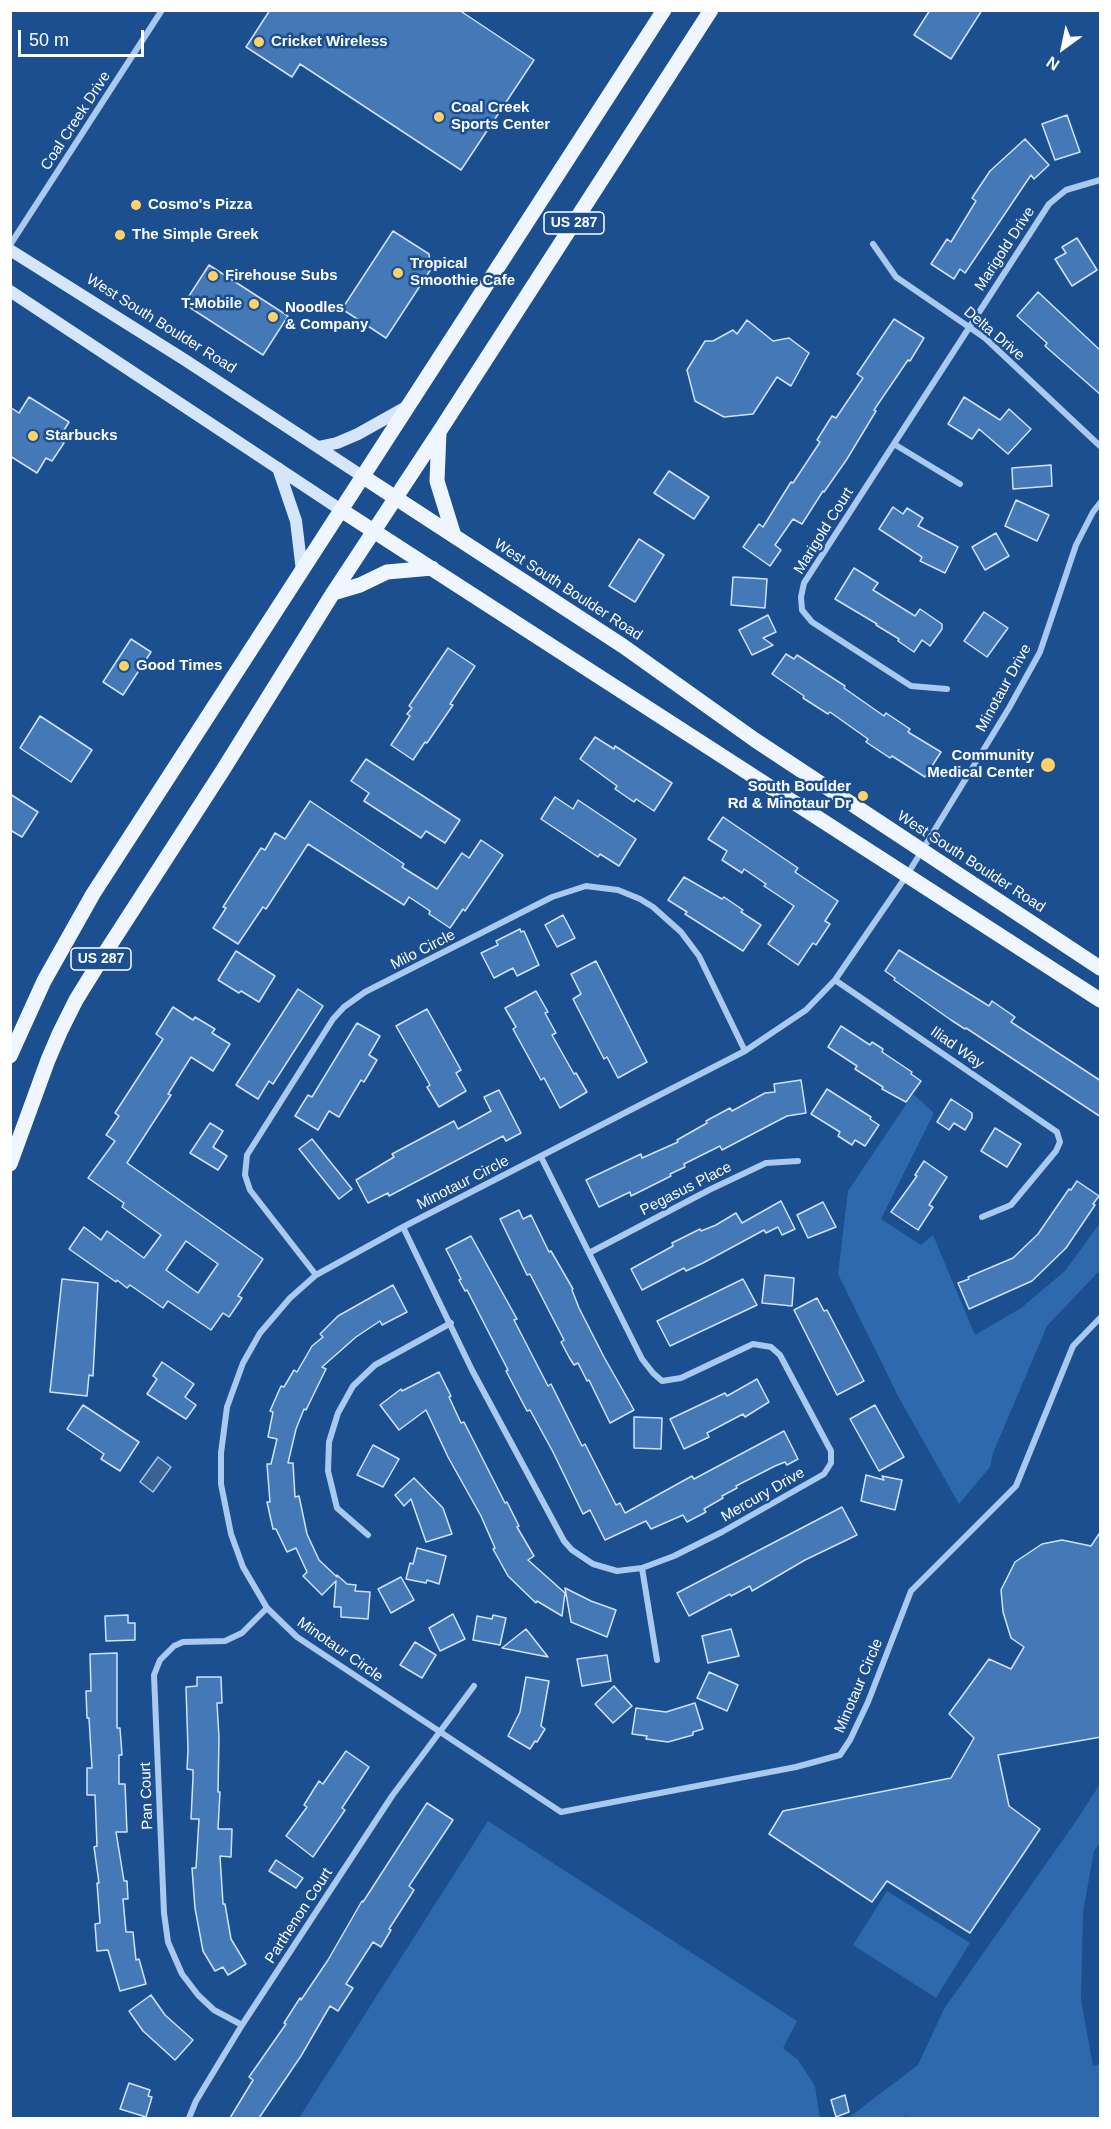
<!DOCTYPE html>
<html>
<head>
<meta charset="utf-8">
<style>
	body { margin:0 }
	#map { position:relative; width:1111px; height:2129px; overflow:hidden; background:#1b4f8f; font-family:Arial,sans-serif }
	canvas { display:block }
	.frame { position:absolute; inset:0; border:12px solid #fff; pointer-events:none }
	.north { position:absolute; left:1033px; top:18px; width:60px; height:60px; -webkit-text-stroke:4px #1b4f8f; paint-order:stroke; rotate:213deg; font-size:16px; font-weight:700; line-height:24px; text-align:center; color:#fff }
	.north::after { content:''; display:block; margin:auto; width:21px; height:27px; background:#fff; clip-path:polygon(50% 0,100% 100%,50% 72%,0 100%) }
	.scale { position:absolute; left:18px; top:30px; width:126px; height:27px; box-sizing:border-box; border:3px solid #fff; border-top:0; padding-left:8px; font-size:18px; line-height:21px; white-space:nowrap; color:#fff; -webkit-text-stroke:4px #1b4f8f; paint-order:stroke }
</style>
</head>
<body>
<div id="map">
<canvas width="1111" height="2129"></canvas>
<div class="frame"></div>
<div class="north">N</div>
<div class="scale">50 m</div>
</div>
<script>
const ctx = document.querySelector('canvas').getContext('2d');
ctx.lineJoin = 'round';
function paint(path, color) { ctx.fillStyle = color; ctx.fill(path, 'evenodd'); }
const poly = rows => new Path2D(rows.map(r => 'M' + r).join(''));
function strokePath(path, color, width, dash) { ctx.strokeStyle = color; ctx.lineWidth = width; ctx.lineCap = dash ? 'butt' : 'round'; ctx.setLineDash(dash || []); ctx.stroke(path); }
function label(font, color, halo, rows, align = 'center') {
  ctx.font = font + ' Arial,sans-serif'; ctx.lineWidth = 5; ctx.setLineDash([]); ctx.textBaseline = 'middle'; ctx.strokeStyle = halo; ctx.fillStyle = color; for (const [text, x, y, turn = 0] of rows) {
    ctx.save(); ctx.translate(x, y); ctx.rotate((+turn || 0) * Math.PI / 180); ctx.textAlign = isNaN(turn) ? turn : align; if (halo) ctx.strokeText(text, 0, 0); ctx.fillText(text, 0, 0); ctx.restore();
  }
}
const green = poly([
	[913,1094,934,1113,881,1219,921,1245,933,1235,975,1335,1021,1308,1065,1271,1100,1223,1100,1270,1047,1326,993,1453,990,1467,959,1504,899,1398,838,1274,848,1191],
	[1100,1784,1100,1842,1094,1851,1083,1912,1081,2000,1093,2066,1100,2064,1100,2118,910,2118,905,2116,904,2118,848,2118,918,2065,944,2009,1074,1824],
	[488,1821,797,2021,783,2048,798,2060,815,2086,820,2118,299,2118],
	[887,1891,970,1943,936,1998,853,1945]
]);
const water = poly([
	[158,1457,171,1467,153,1492,140,1482,158,1457]
]);
const building = poly([
	[270,10,459,10,534,60,461,170,300,64,292,77,246,47,270,10],
	[930,10,982,10,951,59,914,35,930,10],
	[1067,115,1080,152,1055,160,1042,124,1067,115],
	[1025,139,1049,165,1034,179,1031,175,965,273,960,269,954,279,931,264,947,239,951,242,976,201,972,198,990,171,1025,139],
	[393,231,429,254,431,269,386,338,342,309,393,231],
	[1077,238,1097,270,1072,286,1055,259,1066,253,1062,247,1077,238],
	[209,265,288,316,263,355,189,307,187,299,209,265],
	[1038,292,1101,351,1101,395,1045,346,1047,343,1017,316,1038,292],
	[894,319,924,338,910,361,908,360,874,410,876,411,847,459,824,492,823,491,802,524,793,519,775,545,781,550,770,566,743,547,759,524,763,527,791,482,793,483,820,442,817,440,832,416,836,418,863,378,857,374,894,319],
	[747,320,773,341,789,338,809,353,791,386,777,377,753,414,724,417,695,401,687,370,705,341,713,341,733,330,737,334,747,320],
	[29,397,69,422,58,440,64,443,52,461,46,458,37,473,10,456,10,407,19,413,29,397],
	[964,397,1000,420,1009,409,1031,429,1008,454,979,429,972,439,948,424,964,397],
	[1051,465,1052,486,1013,489,1012,468,1051,465],
	[669,471,709,497,694,519,654,493,669,471],
	[1016,500,1049,515,1037,541,1005,526,1016,500],
	[893,507,903,514,907,508,923,518,918,526,958,547,945,573,920,561,922,557,879,529,893,507],
	[996,533,1009,556,985,570,972,547,996,533],
	[639,539,664,555,635,602,609,586,639,539],
	[854,568,878,583,873,590,915,616,920,609,942,624,942,629,930,646,922,640,914,652,898,641,899,639,876,625,877,624,835,599,854,568],
	[733,577,767,579,765,608,731,605,733,577],
	[984,612,1008,628,987,657,964,641,984,612],
	[768,615,776,632,763,638,773,645,752,655,739,630,768,615],
	[131,639,151,652,123,695,103,682,131,639],
	[448,648,475,666,450,704,453,705,427,743,425,742,413,760,391,745,410,716,407,714,412,708,409,706,448,648],
	[786,654,794,659,797,655,845,686,844,688,884,716,886,713,910,729,908,732,941,752,925,777,892,756,890,758,866,742,868,739,830,712,828,714,803,698,804,696,772,674,786,654],
	[40,716,92,750,71,782,20,748,40,716],
	[595,737,614,749,615,746,672,783,654,811,636,799,634,802,615,789,617,786,580,759,595,737],
	[366,759,460,820,445,843,426,831,421,838,364,801,369,793,351,781,366,759],
	[10,794,38,812,22,837,10,830,10,794],
	[555,797,573,809,578,800,636,839,619,866,600,854,598,857,541,819,555,797],
	[310,801,404,864,402,867,437,889,462,853,469,858,481,840,503,855,465,911,463,909,450,928,429,914,430,911,409,897,404,905,308,844,266,909,263,907,238,944,213,928,226,908,223,907,261,848,265,850,275,833,285,839,310,801],
	[723,817,798,868,795,872,838,901,825,921,830,924,816,945,813,943,798,965,768,944,794,906,764,886,766,884,744,869,742,873,722,860,727,851,708,839,723,817],
	[684,877,722,899,724,897,743,910,741,912,761,925,743,951,685,914,687,912,668,900,684,877],
	[563,915,575,938,557,947,545,925,563,915],
	[520,929,521,932,524,931,539,965,517,976,513,968,494,978,481,953,498,945,496,941,520,929],
	[899,950,989,1006,992,1001,1015,1017,1011,1022,1101,1081,1101,1117,966,1028,965,1029,951,1020,894,980,895,978,885,971,899,950],
	[236,951,275,976,259,1002,241,991,239,993,218,980,236,951],
	[596,961,647,1062,618,1078,607,1057,604,1059,573,999,581,994,571,974,596,961],
	[298,989,323,1006,273,1084,269,1081,258,1099,236,1085,298,989],
	[536,991,548,1012,545,1013,556,1033,552,1035,574,1074,576,1073,587,1092,560,1108,544,1078,541,1080,513,1029,516,1027,505,1008,536,991],
	[173,1007,193,1020,195,1017,215,1029,212,1033,230,1044,213,1071,191,1057,168,1094,171,1095,127,1163,263,1259,238,1296,242,1298,229,1317,223,1313,211,1330,168,1301,163,1308,130,1285,127,1288,117,1280,116,1282,69,1249,84,1227,101,1240,107,1231,144,1258,161,1235,122,1207,124,1203,88,1178,115,1141,106,1135,119,1116,115,1113,163,1039,156,1034,173,1007],
	[186,1241,218,1264,198,1293,166,1270,186,1241],
	[427,1009,461,1070,456,1073,466,1091,439,1107,427,1087,430,1085,396,1026,427,1009],
	[357,1023,380,1036,369,1055,377,1060,364,1082,361,1080,339,1117,329,1111,318,1130,295,1116,308,1095,312,1097,357,1023],
	[841,1026,870,1045,872,1042,883,1049,882,1052,912,1072,911,1074,921,1081,906,1102,882,1089,883,1087,855,1069,857,1066,828,1047,841,1026],
	[801,1080,806,1113,787,1116,722,1150,720,1146,684,1164,685,1167,670,1174,671,1176,631,1196,630,1192,599,1207,586,1180,641,1154,642,1158,678,1142,677,1140,707,1123,706,1121,730,1108,732,1111,765,1093,775,1092,774,1084,801,1080],
	[827,1089,871,1117,870,1119,879,1125,865,1146,855,1140,852,1145,838,1136,840,1132,811,1114,827,1089],
	[499,1090,521,1133,506,1141,503,1136,389,1196,388,1193,368,1203,356,1180,394,1157,392,1154,454,1121,458,1129,491,1111,484,1097,499,1090],
	[951,1099,972,1113,972,1118,965,1130,954,1123,949,1130,937,1122,951,1099],
	[210,1123,223,1131,213,1147,227,1156,218,1170,190,1153,210,1123],
	[995,1128,1021,1144,1007,1167,981,1151,995,1128],
	[312,1139,352,1189,339,1199,299,1149,312,1139],
	[924,1161,947,1177,929,1205,933,1207,918,1230,891,1212,917,1176,915,1175,924,1161],
	[1077,1181,1099,1196,1093,1204,1095,1205,1066,1248,1032,1281,969,1309,958,1283,969,1279,968,1277,1013,1258,1038,1234,1069,1189,1071,1190,1077,1181],
	[781,1201,795,1229,782,1235,778,1227,766,1233,764,1230,703,1263,686,1271,684,1268,642,1290,631,1269,673,1246,672,1243,700,1229,701,1231,716,1225,736,1213,742,1223,781,1201],
	[823,1202,836,1227,808,1238,797,1215,823,1202],
	[519,1210,523,1219,531,1215,549,1252,551,1251,573,1289,572,1290,579,1308,604,1357,634,1410,610,1423,589,1380,587,1381,578,1363,574,1365,569,1357,561,1342,564,1340,530,1274,527,1275,500,1219,519,1210],
	[471,1236,517,1319,514,1320,548,1386,551,1384,582,1446,585,1444,616,1505,620,1503,625,1513,692,1476,694,1479,784,1431,798,1459,787,1465,785,1462,775,1466,736,1486,737,1488,722,1496,723,1498,704,1509,706,1512,687,1522,683,1515,651,1529,646,1521,605,1540,590,1510,583,1514,553,1452,530,1410,527,1411,506,1371,508,1370,467,1290,465,1291,459,1280,461,1279,446,1249,471,1236],
	[765,1275,794,1278,792,1306,762,1303,765,1275],
	[62,1279,98,1283,93,1376,89,1375,87,1396,50,1392,62,1279],
	[743,1279,757,1305,670,1346,657,1321,743,1279],
	[393,1285,407,1312,382,1325,380,1321,356,1337,322,1367,326,1369,306,1410,304,1409,296,1429,288,1463,293,1463,295,1497,299,1496,307,1534,319,1560,337,1577,337,1575,347,1584,356,1585,355,1591,370,1592,368,1619,341,1617,341,1607,334,1607,336,1581,322,1595,303,1576,307,1572,296,1548,287,1552,276,1529,273,1529,267,1502,270,1502,267,1464,271,1464,277,1439,268,1437,273,1412,270,1411,281,1386,284,1387,294,1370,297,1372,312,1346,323,1337,320,1334,338,1316,393,1285],
	[817,1298,824,1311,827,1310,864,1381,837,1395,794,1310,817,1298],
	[162,1362,194,1384,185,1397,196,1405,186,1419,147,1394,157,1379,153,1376,162,1362],
	[439,1372,451,1396,449,1397,461,1423,464,1422,505,1503,507,1502,519,1526,517,1527,534,1556,528,1560,565,1593,562,1616,537,1601,536,1603,508,1576,493,1549,495,1548,481,1516,448,1457,426,1410,399,1430,380,1405,401,1389,402,1391,439,1372],
	[757,1379,769,1402,745,1417,743,1414,707,1433,709,1437,684,1449,670,1419,725,1393,727,1396,757,1379],
	[83,1405,139,1442,120,1471,101,1459,104,1454,67,1429,83,1405],
	[875,1405,904,1457,879,1471,850,1419,875,1405],
	[634,1417,662,1418,661,1449,634,1448,634,1417],
	[373,1445,399,1459,383,1487,357,1475,373,1445],
	[866,1475,884,1480,882,1476,902,1480,895,1510,861,1501,866,1475],
	[414,1478,443,1508,452,1534,426,1542,411,1499,404,1506,395,1495,414,1478],
	[842,1507,857,1535,805,1560,752,1591,750,1586,731,1596,730,1594,689,1616,677,1593,842,1507],
	[1101,1531,1101,1737,998,1755,1009,1806,1040,1829,970,1933,887,1881,872,1902,769,1834,783,1811,951,1778,974,1738,949,1714,989,1659,1011,1669,1024,1647,1011,1638,1003,1612,1001,1590,1015,1562,1042,1544,1062,1540,1091,1546,1101,1531],
	[417,1548,446,1556,439,1584,427,1580,426,1583,406,1579,410,1563,413,1564,417,1548],
	[401,1577,414,1600,391,1613,378,1589,401,1577],
	[565,1588,591,1601,616,1610,607,1637,571,1622,565,1588],
	[453,1614,465,1639,440,1651,429,1628,453,1614],
	[128,1615,128,1623,135,1623,135,1640,106,1641,105,1616,128,1615],
	[493,1615,506,1618,500,1645,473,1640,477,1616,492,1619,493,1615],
	[526,1629,530,1634,548,1657,502,1648,526,1629],
	[731,1629,739,1656,708,1663,702,1636,731,1629],
	[415,1642,436,1655,422,1678,400,1665,415,1642],
	[117,1653,117,1728,120,1728,122,1755,119,1755,119,1784,125,1784,127,1832,116,1832,124,1881,127,1881,128,1899,123,1899,126,1932,133,1932,136,1960,139,1959,146,1984,120,1991,108,1950,97,1951,95,1924,100,1923,97,1883,99,1883,94,1847,97,1846,95,1795,87,1795,87,1768,92,1768,89,1718,87,1718,86,1691,91,1691,90,1654,117,1653],
	[607,1655,611,1681,582,1686,577,1659,607,1655],
	[709,1672,738,1685,727,1711,697,1698,709,1672],
	[197,1677,221,1677,222,1703,217,1703,219,1738,218,1792,220,1792,218,1829,232,1829,231,1857,220,1856,223,1904,225,1904,231,1939,246,1964,228,1975,223,1967,215,1971,203,1951,195,1908,192,1868,196,1868,199,1819,191,1819,193,1778,193,1770,187,1769,188,1750,186,1687,197,1686,197,1677],
	[526,1677,549,1681,541,1726,545,1729,537,1742,535,1741,530,1749,508,1736,520,1712,526,1677],
	[614,1686,632,1706,613,1723,595,1704,614,1686],
	[695,1703,703,1729,693,1732,693,1735,668,1742,646,1739,647,1736,632,1734,636,1708,666,1712,695,1703],
	[346,1751,369,1767,342,1808,345,1810,313,1857,286,1836,307,1807,304,1805,319,1781,323,1784,346,1751],
	[427,1803,453,1820,409,1886,414,1890,389,1929,391,1930,381,1947,373,1942,346,1984,353,1988,338,2011,330,2006,301,2056,259,2118,230,2118,253,2080,249,2077,286,2024,284,2023,300,1998,301,2000,328,1960,362,1901,363,1902,427,1803],
	[276,1860,303,1878,296,1888,269,1871,276,1860],
	[151,1995,165,2015,193,2040,175,2060,143,2031,129,2011,151,1995],
	[129,2083,150,2090,148,2096,152,2097,146,2117,120,2109,129,2083],
	[845,2095,849,2112,836,2117,831,2100,845,2095]
]);
const street = poly([
	[873,244,896,277,985,338,1100,446],
	[10,245,162,10],
	[894,444,960,484],
	[1100,503,1093,512,1076,545,1040,652,1009,708,907,875,835,980,806,1010,745,1051,403,1227,316,1275,290,1298,260,1333,243,1363,227,1407,221,1453,221,1484,231,1534,243,1567,267,1608,297,1637,561,1812,796,1767,840,1755,850,1740,868,1702,911,1591,1016,1486,1073,1346,1100,1318],
	[947,689,911,686,812,622,802,610,801,597,804,583,1049,204,1066,190,1100,180],
	[835,980,1057,1132,1060,1142,1056,1151,1011,1205,982,1217],
	[403,1227,472,1370,564,1541,572,1550,593,1564,617,1571,642,1568,674,1556,722,1532,824,1474,831,1463,831,1451,780,1355,771,1347,753,1344,681,1378,662,1381,653,1373,642,1359,541,1157],
	[589,1253,709,1190,766,1163,798,1161],
	[316,1275,250,1190,245,1175,247,1155,333,1019,344,1007,365,992,552,897,586,886,618,890,640,899,653,907,681,932,699,956,745,1051],
	[368,1535,337,1508,328,1471,329,1442,338,1413,353,1386,375,1365,451,1323],
	[642,1568,657,1660],
	[242,2025,214,2010,198,1995,182,1974,168,1942,164,1913,154,1675,160,1660,174,1646,183,1642,225,1641,242,1633,267,1608],
	[189,2118,196,2101,242,2025,392,1796,474,1686]
]);
const secondary = poly([
	[10,250,185,360,362,476],
	[10,291,341,510],
	[318,447,337,443,358,434,408,406],
	[278,468,296,521,302,571]
]);
const primary = poly([
	[439,432,437,481,454,536],
	[362,476,623,646,755,740,1100,968],
	[341,510,1100,1000],
	[333,593,360,585,387,572,432,568],
	[10,1056,44,981,93,894,664,10],
	[10,1164,48,1060,60,1032,76,1000,105,953,223,770,333,593,439,432,711,10]
]);
const markers = [
	[259,42,6,"#ffd166"],
	[439,117,6,"#ffd166"],
	[136,205,6,"#ffd166"],
	[120,235,6,"#ffd166"],
	[398,273,6,"#ffd166"],
	[213,276,6,"#ffd166"],
	[254,304,6,"#ffd166"],
	[273,317,6,"#ffd166"],
	[33,436,6,"#ffd166"],
	[124,666,6,"#ffd166"],
	[1048,765,8,"#ffd166"],
	[863,796,6,"#ffd166"]
];
const shields = [
	[574,223,60],
	[101,959,60]
];
const shieldNames = [
	["US 287",574,223],
	["US 287",101,959]
];
const poiNames = [
	["Cricket Wireless",271,42],
	["Coal Creek",451,108],
	["Sports Center",451,125],
	["Cosmo's Pizza",148,205],
	["The Simple Greek",132,235],
	["Tropical",410,264],
	["Smoothie Cafe",410,281],
	["Firehouse Subs",225,276],
	["T-Mobile",242,304,"right"],
	["Noodles",285,308],
	["& Company",285,325],
	["Starbucks",45,436],
	["Good Times",136,666],
	["Community",1034,756,"right"],
	["Medical Center",1034,773,"right"],
	["South Boulder",851,787,"right"],
	["Rd & Minotaur Dr",851,804,"right"]
];
const streetNames = [
	["Coal Creek Drive",76,121,-57],
	["Marigold Drive",1005,249,-57],
	["West South Boulder Road",161,324,32],
	["Delta Drive",994,334,40],
	["Marigold Court",824,531,-58],
	["West South Boulder Road",568,590,33],
	["Minotaur Drive",1004,688,-61],
	["West South Boulder Road",971,862,33],
	["Milo Circle",423,950,-27],
	["Iliad Way",957,1048,35],
	["Minotaur Circle",463,1183,-27],
	["Pegasus Place",686,1189,-27],
	["Mercury Drive",763,1495,-30],
	["Minotaur Circle",340,1650,35],
	["Minotaur Circle",859,1686,-67],
	["Pan Court",147,1796,-92],
	["Parthenon Court",299,1916,-57]
];
paint(green, '#2e69ad');
paint(water, '#3c6290');
strokePath(water, '#9cc4f0', 1.5);
paint(building, '#4478b7');
strokePath(building, '#cfe3fa', 1.5);
strokePath(street, '#a9c9ee', 6);
strokePath(secondary, '#d6e6fa', 12);
strokePath(primary, '#f0f6ff', 15);
for (const [x, y, r, color] of markers) { const dot = new Path2D(); dot.arc(x, y, r, 0, 2 * Math.PI); ctx.fillStyle = color; ctx.fill(dot); strokePath(dot, '#1b4f8f', 2); }
for (const [x, y, w] of shields) { const box = new Path2D(); box.roundRect(x - w / 2, y - 11, w, 22, 4.5); ctx.fillStyle = '#1b4f8f'; ctx.fill(box); strokePath(box, '#fff', 1.5); }
label('bold 14px', '#fff', null, shieldNames);
label('bold 15px', '#fff', '#1b4f8f', poiNames, 'left');
label('15px', '#fff', '#1b4f8f', streetNames);
</script>
</body>
</html>
